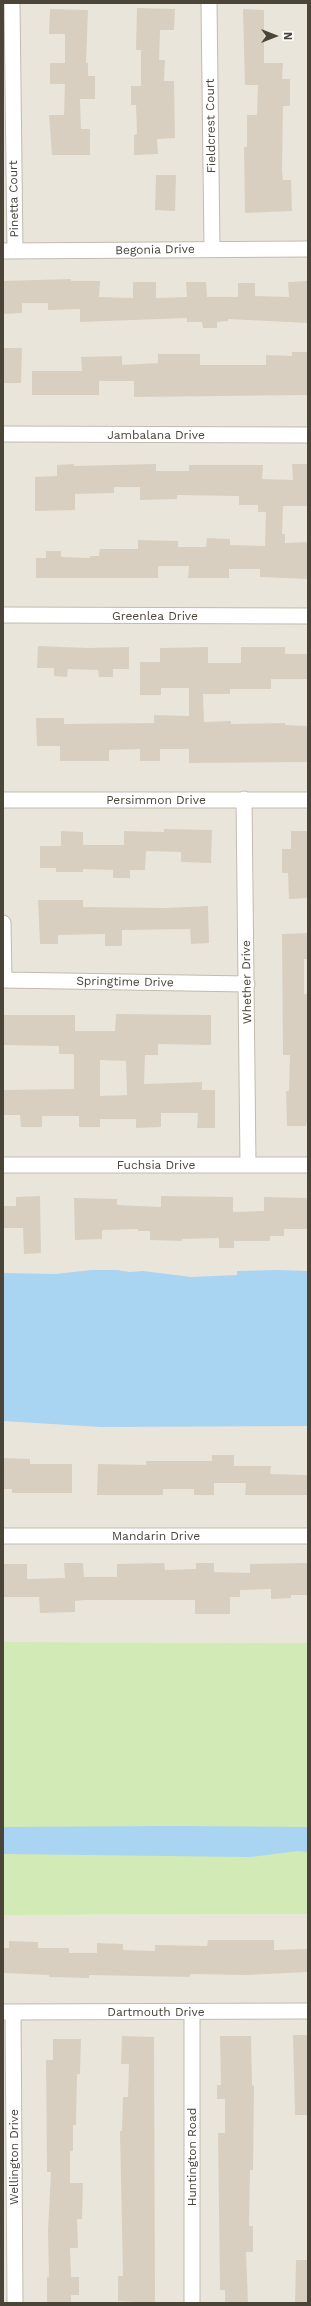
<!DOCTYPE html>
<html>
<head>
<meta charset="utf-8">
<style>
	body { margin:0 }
	#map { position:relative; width:311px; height:2306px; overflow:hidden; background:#f6f3ec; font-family:"Work Sans",sans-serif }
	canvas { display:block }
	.frame { position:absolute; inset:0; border:4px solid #4b4439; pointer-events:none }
	.north { position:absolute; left:255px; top:16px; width:40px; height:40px; -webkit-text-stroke:3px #fff; paint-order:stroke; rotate:90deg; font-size:11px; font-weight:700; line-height:16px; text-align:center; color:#4b4439 }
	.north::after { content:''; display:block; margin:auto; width:14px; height:18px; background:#4b4439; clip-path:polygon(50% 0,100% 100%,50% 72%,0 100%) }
</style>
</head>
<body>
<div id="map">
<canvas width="311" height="2306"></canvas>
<div class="frame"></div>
<div class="north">N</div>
</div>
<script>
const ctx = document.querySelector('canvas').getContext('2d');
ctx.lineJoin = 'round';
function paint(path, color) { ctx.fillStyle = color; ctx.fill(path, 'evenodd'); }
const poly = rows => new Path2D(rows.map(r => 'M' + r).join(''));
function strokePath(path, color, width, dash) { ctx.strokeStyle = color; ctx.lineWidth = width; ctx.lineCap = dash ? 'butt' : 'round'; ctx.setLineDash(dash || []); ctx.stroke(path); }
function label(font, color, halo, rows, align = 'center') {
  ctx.font = font + ' "Work Sans",sans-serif'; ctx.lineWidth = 3; ctx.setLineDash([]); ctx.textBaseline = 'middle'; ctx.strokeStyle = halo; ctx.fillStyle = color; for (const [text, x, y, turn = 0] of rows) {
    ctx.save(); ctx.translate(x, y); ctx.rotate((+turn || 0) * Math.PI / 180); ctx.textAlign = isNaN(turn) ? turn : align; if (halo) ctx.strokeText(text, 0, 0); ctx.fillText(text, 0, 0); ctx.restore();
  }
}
const residential = poly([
	[3,3,308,3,308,1643,3,1642],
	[308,1914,308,2303,3,2303,3,1915]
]);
const green = poly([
	[3,1642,308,1643,308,1914,3,1915]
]);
const water = poly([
	[92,1270,117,1270,130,1272,143,1271,191,1277,237,1275,237,1271,276,1270,308,1271,308,1426,101,1427,3,1421,3,1273,55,1274],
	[177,1826,308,1827,308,1852,298,1851,251,1857,3,1854,3,1827]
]);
const building = poly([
	[137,8,175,9,174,30,160,30,159,60,165,60,164,81,174,81,175,138,157,139,158,154,134,155,134,135,137,134,136,105,131,105,131,86,141,86,141,50,136,50],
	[50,9,88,10,86,63,88,63,88,76,95,76,95,99,80,99,81,129,90,129,90,155,52,155,49,115,64,115,65,84,50,84,50,63,65,63,65,34,49,34],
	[243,9,264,10,264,63,283,63,282,79,290,79,290,106,283,106,282,171,283,180,291,180,292,211,245,213,244,147,247,147,247,115,257,115,258,85,245,85],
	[156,175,176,175,175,211,155,210],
	[71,279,71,281,100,281,99,297,133,298,133,282,156,282,156,298,187,297,186,282,206,282,207,297,238,297,238,283,255,283,255,296,289,297,288,282,308,281,308,323,228,319,228,321,217,322,217,328,203,328,202,322,187,322,187,318,80,322,80,309,48,310,48,303,22,303,22,313,3,314,3,281],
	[3,348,22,348,21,383,3,383],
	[292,352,308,352,308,395,134,397,134,381,99,381,99,395,32,395,32,371,82,371,81,357,122,356,122,365,158,363,158,354,200,354,200,365,266,365,266,355,292,356],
	[74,464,74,466,156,464,156,471,189,471,189,465,263,465,262,479,293,480,292,464,308,464,308,506,283,506,282,534,285,534,285,543,308,542,308,579,260,577,260,569,229,569,229,578,188,578,189,566,158,566,158,578,36,578,36,558,46,558,46,551,61,551,61,557,90,558,90,556,99,556,100,549,138,549,138,540,178,541,178,547,206,547,207,538,230,539,230,545,265,546,266,512,258,512,258,505,239,505,239,496,177,495,177,499,140,500,140,487,114,487,114,493,75,494,75,510,35,511,35,477,57,476,57,465],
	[38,646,88,648,129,647,129,669,113,669,113,677,99,677,98,670,68,669,67,677,54,676,54,668,37,668],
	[208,647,208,663,241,663,241,647,285,647,285,654,308,654,308,679,271,679,271,689,230,689,230,694,203,694,204,722,231,721,231,724,285,723,285,725,308,726,308,762,189,763,189,749,160,749,160,761,140,761,140,749,109,750,109,761,60,761,60,746,37,746,36,718,64,718,64,724,154,723,154,715,189,716,189,688,161,688,161,695,140,695,140,662,160,662,160,648],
	[164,829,212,830,211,863,181,862,181,852,146,851,145,870,130,870,130,878,113,878,113,870,83,869,83,872,56,872,56,868,40,868,40,846,61,846,61,831,83,832,83,845,124,845,124,831,164,832],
	[291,831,308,831,308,898,289,899,288,873,282,873,282,849,291,849],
	[38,900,83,900,83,907,166,908,208,906,209,943,191,944,190,929,122,930,122,946,105,946,105,934,58,935,58,944,40,944],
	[308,933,308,959,304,959,304,994,308,994,308,1115,306,1126,287,1126,286,1091,289,1091,290,1055,283,1055,282,934],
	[116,1014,211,1015,211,1045,158,1044,158,1055,145,1055,144,1084,202,1082,202,1090,215,1090,215,1128,197,1128,198,1113,161,1113,161,1127,136,1128,136,1119,100,1119,100,1127,79,1127,79,1116,42,1116,42,1127,21,1127,20,1115,3,1115,3,1090,74,1089,74,1054,59,1054,59,1046,3,1045,3,1015,75,1015,75,1031,115,1031],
	[100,1060,126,1061,127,1095,100,1096],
	[40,1196,41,1253,24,1254,23,1228,3,1228,3,1206,16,1206,16,1197],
	[161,1196,233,1197,233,1212,264,1211,264,1197,308,1198,308,1229,284,1229,284,1236,270,1236,270,1241,234,1241,234,1248,219,1248,219,1238,182,1239,182,1241,150,1240,150,1231,138,1231,138,1229,102,1230,102,1239,75,1240,74,1198,117,1199,117,1205,161,1207],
	[212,1455,234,1455,234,1466,271,1466,270,1474,308,1475,308,1495,245,1495,246,1483,214,1483,214,1495,194,1495,194,1489,163,1489,163,1495,97,1495,98,1464,146,1465,146,1461,212,1461],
	[3,1458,30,1459,30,1464,72,1464,72,1493,12,1493,12,1489,3,1489],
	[64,1563,83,1563,84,1577,117,1577,117,1564,164,1563,165,1570,196,1569,196,1563,214,1563,214,1572,250,1573,250,1564,308,1563,308,1595,291,1595,291,1598,271,1599,271,1589,240,1590,240,1597,230,1597,230,1614,195,1614,195,1600,84,1600,75,1601,75,1612,40,1613,39,1597,3,1597,3,1564,27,1564,27,1579,65,1578],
	[208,1940,274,1940,274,1950,308,1949,308,1972,245,1975,190,1974,190,1977,89,1975,89,1978,49,1977,49,1975,3,1973,3,1948,9,1948,9,1941,38,1942,38,1948,69,1948,69,1953,97,1953,97,1943,123,1944,123,1950,155,1951,155,1945,207,1946],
	[293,2035,308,2035,308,2115,295,2115],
	[122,2036,154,2037,155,2303,118,2301,118,2276,123,2276,120,2131,122,2131,123,2097,128,2097,129,2064,121,2064],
	[220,2036,251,2036,252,2085,254,2086,253,2170,250,2170,249,2226,253,2226,253,2252,246,2252,248,2303,225,2303,225,2290,220,2290,218,2133,225,2133,225,2099,217,2099,217,2085,221,2085],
	[53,2039,81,2039,80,2074,77,2074,76,2125,73,2125,73,2151,70,2151,70,2183,83,2183,82,2219,77,2219,78,2248,70,2248,71,2277,79,2277,79,2295,71,2295,71,2303,47,2303,47,2277,49,2277,48,2231,51,2172,47,2172,46,2060,53,2060],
	[296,2260,308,2260,308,2303,295,2303]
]);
const minor = poly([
	[12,3,15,251],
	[209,3,212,249],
	[3,251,308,249],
	[3,434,308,435],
	[3,615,308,616],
	[244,799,248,1165],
	[3,800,308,800],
	[3,923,4,980],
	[3,980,247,984],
	[3,1165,308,1165],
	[3,1536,308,1536],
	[3,2012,308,2011],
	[13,2012,15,2303],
	[192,2012,192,2303]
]);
const streetNames = [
	["Fieldcrest Court",211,126,-91],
	["Pinetta Court",14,199,-91],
	["Begonia Drive",155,250,-1],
	["Jambalana Drive",156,435],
	["Greenlea Drive",155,616],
	["Persimmon Drive",156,800],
	["Springtime Drive",125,982,1],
	["Whether Drive",247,982,-91],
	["Fuchsia Drive",156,1165],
	["Mandarin Drive",156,1536],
	["Dartmouth Drive",156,2012],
	["Wellington Drive",14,2157,-90],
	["Huntington Road",192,2157,-90]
];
paint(residential, '#eae5da');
paint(green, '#d2eab5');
paint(water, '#a9d4f2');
paint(building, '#d8cfc1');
strokePath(minor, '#c2bbae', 17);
strokePath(minor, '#fff', 15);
label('12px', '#4b4439', '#fff', streetNames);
</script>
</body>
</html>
